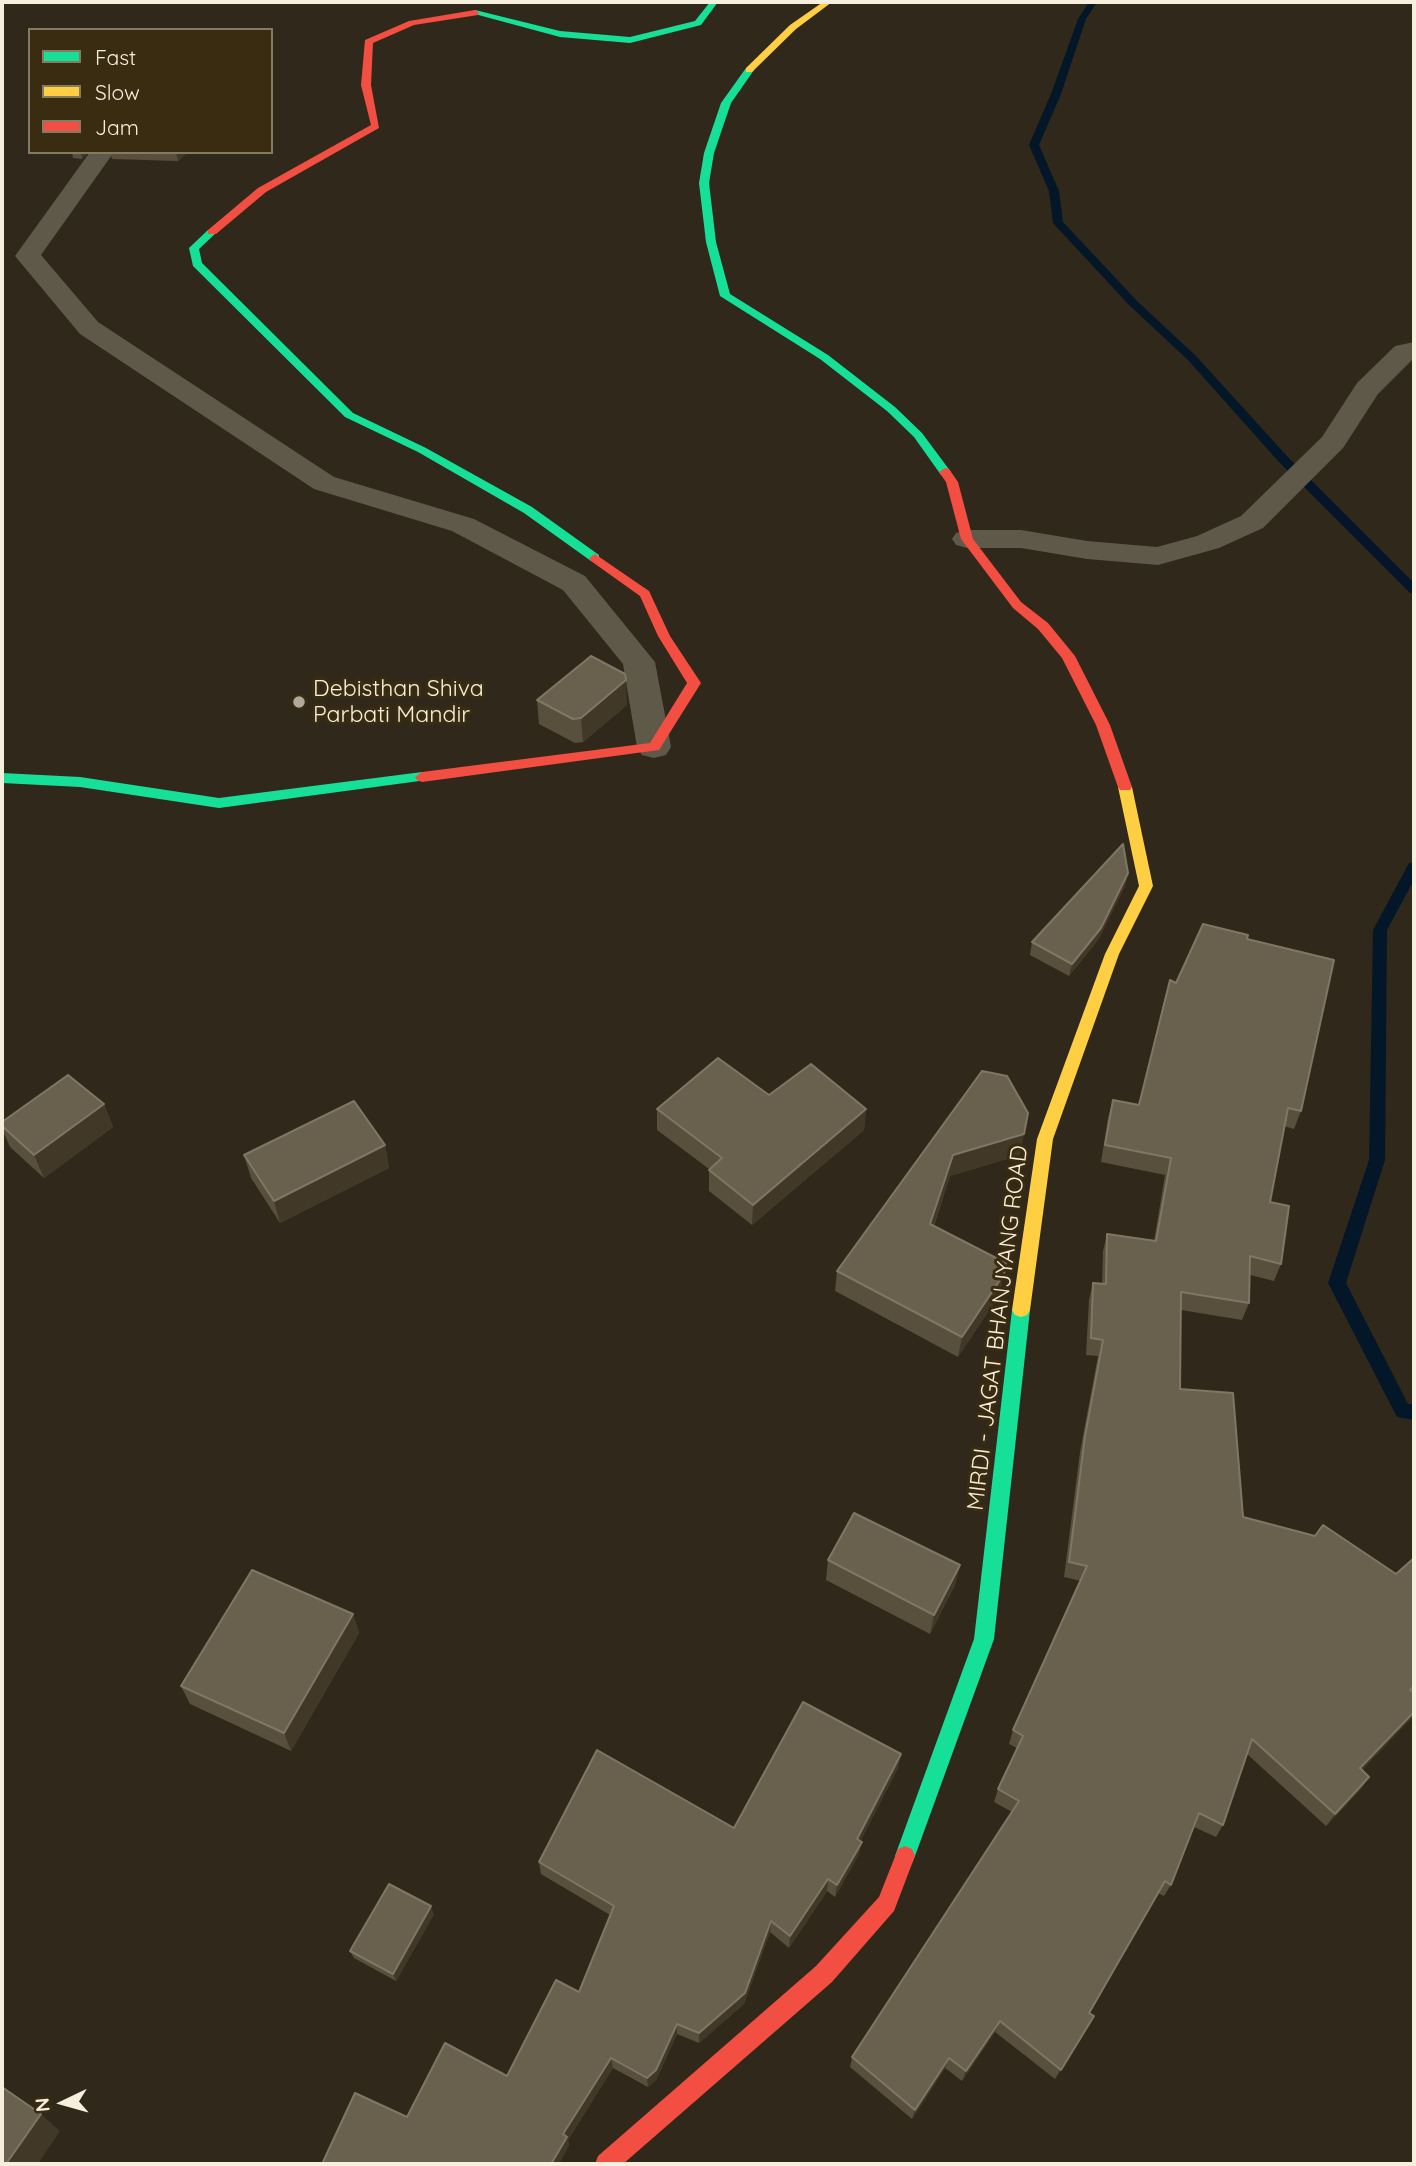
<!DOCTYPE html>
<html>
<head>
<meta charset="utf-8">
<style>
	body { margin:0 }
	#map { position:relative; width:1416px; height:2166px; overflow:hidden; background:#30281a; font-family:Quicksand,sans-serif }
	canvas { display:block }
	.frame { position:absolute; inset:0; border:4px solid #f7efde; pointer-events:none }
	.legend { position:absolute; left:28px; top:28px; width:245px; height:126px; box-sizing:border-box; background:#3a2c10; border:2px solid #867a62; margin:0; padding:9px 12px; list-style:none; font-size:21px; color:#f7efde }
	.legend li { display:flex; align-items:center; gap:14px; height:35px }
	.legend b { width:35px; border:2px solid #867a62 }
	.north { position:absolute; left:28px; top:2068px; width:70px; height:70px; -webkit-text-stroke:5px #3a2c10; paint-order:stroke; rotate:265deg; font-size:19px; font-weight:700; line-height:28px; text-align:center; color:#f7efde }
	.north::after { content:''; display:block; margin:auto; width:24px; height:32px; background:#f7efde; clip-path:polygon(50% 0,100% 100%,50% 72%,0 100%) }
</style>
</head>
<body>
<div id="map">
<canvas width="1416" height="2166"></canvas>
<div class="frame"></div>
<ul class="legend">
<li><b style="height:9px;background:#16e098"></b>Fast</li>
<li><b style="height:9px;background:#ffcf43"></b>Slow</li>
<li><b style="height:9px;background:#f24e42"></b>Jam</li>
</ul>
<div class="north">N</div>
</div>
<script>
const ctx = document.querySelector('canvas').getContext('2d');
ctx.lineJoin = 'round';
const poly = rows => new Path2D(rows.map(r => 'M' + r).join(''));
function paint(path, color) { ctx.fillStyle = color; ctx.fill(path, 'evenodd'); }
function strokePath(path, color, width, dash) { ctx.strokeStyle = color; ctx.lineWidth = width; ctx.lineCap = dash ? 'butt' : 'round'; ctx.setLineDash(dash || []); ctx.stroke(path); }
function label(font, color, halo, rows, align = 'center') {
  ctx.font = font + ' Quicksand,sans-serif'; ctx.lineWidth = 6; ctx.setLineDash([]); ctx.textBaseline = 'middle'; ctx.strokeStyle = halo; ctx.fillStyle = color; for (const [text, x, y, turn = 0] of rows) {
    ctx.save(); ctx.translate(x, y); ctx.rotate((+turn || 0) * Math.PI / 180); ctx.textAlign = isNaN(turn) ? turn : align; if (halo) ctx.strokeText(text, 0, 0); ctx.fillText(text, 0, 0); ctx.restore();
  }
}
const stream = poly([
	[1089,2,1097,2,1086,19,1061,94,1039,145,1059,191,1063,222,1137,301,1196,356,1287,456,1414,583,1414,594,1410,593,1279,462,1188,360,1129,305,1053,223,1049,191,1029,145,1051,94,1078,19,1089,2],
	[1414,862,1414,880,1387,930,1385,1160,1346,1283,1408,1404,1414,1404,1414,1420,1397,1417,1328,1283,1369,1160,1373,930,1409,863,1414,862]
]);
const street = poly([
	[90,152,114,152,41,255,98,322,334,477,474,519,585,576,655,662,671,747,666,755,654,758,642,755,637,747,623,664,563,590,452,531,314,489,80,334,15,256,90,152],
	[1414,342,1414,358,1378,394,1343,448,1263,528,1219,548,1158,565,1087,559,1021,548,967,548,956,545,952,539,956,533,967,530,1021,530,1087,541,1157,547,1197,536,1241,516,1322,437,1357,383,1395,346,1414,342]
]);
const fast = poly([
	[710,2,718,2,701,25,630,43,560,37,471,13,475,10,560,31,630,37,695,21,710,2],
	[746,68,754,70,731,103,714,153,709,183,716,242,730,294,828,355,895,407,922,433,951,472,949,475,941,475,914,437,887,411,820,359,720,296,706,242,699,183,704,153,721,103,746,68],
	[208,230,217,232,199,249,202,263,353,413,426,448,532,507,599,555,599,561,591,561,524,513,418,452,345,417,193,266,189,248,208,230],
	[422,772,429,777,427,780,219,808,80,787,2,783,2,773,80,777,219,798,422,772],
	[1021,1303,1027,1305,1030,1310,994,1639,915,1856,912,1863,905,1866,898,1863,895,1856,974,1639,1012,1310,1015,1305,1021,1303]
]);
const slow = poly([
	[823,2,832,2,796,29,752,72,746,72,746,68,790,25,823,2],
	[1125,782,1132,787,1153,886,1119,954,1053,1139,1030,1310,1027,1315,1021,1317,1015,1315,1012,1310,1037,1139,1105,954,1139,886,1118,787,1125,782]
]);
const jam = poly([
	[475,10,479,13,478,15,414,25,373,43,371,85,379,128,266,192,216,234,208,234,208,230,258,188,371,125,361,85,365,40,409,21,475,10],
	[945,468,949,469,958,482,973,539,1021,602,1048,623,1075,656,1110,725,1132,787,1130,790,1120,790,1118,787,1096,725,1062,658,1038,629,1013,608,961,539,946,482,939,472,945,468],
	[595,554,649,591,670,636,701,683,659,750,422,782,417,780,415,777,422,772,650,743,687,683,658,636,640,596,591,561,589,558,595,554],
	[905,1846,912,1849,915,1856,894,1911,832,1982,623,2164,595,2164,598,2156,816,1966,879,1897,898,1849,905,1846]
]);
const wall = poly([
	[72,152,88,152,82,159,73,158],
	[110,152,188,152,178,161,112,159],
	[537,700,627,705,583,742,575,743,539,724],
	[1128,873,1125,886,1098,940,1069,976,1030,955,1032,942],
	[1247,939,1301,1111,1294,1129,1284,1126,1270,1202,1281,1264,1274,1281,1250,1275,1249,1303,1242,1320,1181,1310,1180,1389,1243,1517,1414,1692,1413,1693,1414,1715,1362,1770,1369,1777,1360,1790,1326,1826,1247,1754,1223,1825,1216,1837,1194,1827,1171,1885,1164,1896,1158,1893,1090,2013,1094,2016,1055,2079,995,2032,962,2081,945,2068,912,2119,850,2067,852,2057,1012,1812,994,1802,998,1789,1017,1748,1009,1744,1013,1730,1081,1581,1064,1577,1080,1452,1098,1356,1086,1355,1089,1300,1093,1283,1102,1284,1103,1251,1107,1234,1154,1241,1165,1175,1101,1162,1108,1118,1113,1100,1138,1105,1176,983],
	[1007,1076,1020,1155,950,1176,934,1226,1000,1294,958,1357,835,1291,837,1271],
	[769,1095,866,1109,864,1130,752,1225,709,1191,709,1169,657,1130,657,1109],
	[104,1104,113,1127,44,1178,10,1147,2,1129,2,1122],
	[385,1145,389,1168,280,1223,251,1178,244,1155],
	[828,1560,960,1565,955,1585,930,1634,826,1580],
	[353,1614,359,1633,291,1751,190,1704,181,1686],
	[898,1768,860,1841,859,1854,835,1897,827,1891,789,1948,770,1932,744,2004,699,2043,677,2034,656,2080,648,2087,613,2068,568,2140,569,2146,407,2117,507,2076,579,1992,610,1915,541,1874,539,1862,734,1828],
	[434,1914,396,1981,354,1958,350,1951]
]);
const shadedWall = poly([
	[81,152,88,152,82,159],
	[176,152,188,152,178,161],
	[626,680,627,705,583,742,581,718],
	[1128,873,1125,886,1098,940,1069,976,1072,964],
	[104,1104,113,1127,44,1178,34,1155],
	[866,1109,864,1130,752,1225,753,1205],
	[1024,1134,1020,1155,950,1176,927,1245,930,1224,953,1155],
	[385,1145,389,1168,280,1223,274,1201],
	[1004,1274,1000,1294,958,1357,962,1337],
	[960,1565,955,1585,930,1634,934,1615],
	[353,1614,359,1633,291,1751,284,1733],
	[1414,1712,1414,1716,1351,1781,1360,1768],
	[901,1754,898,1768,855,1852,857,1839],
	[1369,1777,1360,1790,1326,1826,1335,1814],
	[862,1842,859,1854,835,1897,837,1885],
	[828,1879,827,1891,789,1948,790,1936],
	[431,1906,434,1914,396,1981,393,1974],
	[771,1921,770,1932,744,2004,699,2043,699,2033],
	[1000,2021,995,2032,962,2081,966,2071],
	[677,2024,677,2034,656,2080,648,2087,647,2078],
	[611,2058,613,2068,568,2140,569,2146,559,2164,551,2164,563,2134],
	[949,2058,945,2068,912,2119,915,2110],
	[41,2114,60,2131,38,2164,6,2164]
]);
const building = poly([
	[591,656,625,674,626,680,581,718,573,719,537,700,591,656],
	[1123,844,1128,873,1101,928,1072,964,1032,942,1123,844],
	[1203,924,1248,935,1247,939,1334,960,1301,1111,1288,1108,1270,1202,1289,1206,1281,1264,1250,1256,1249,1303,1181,1292,1180,1389,1233,1393,1243,1517,1315,1536,1323,1525,1396,1574,1414,1558,1414,1686,1410,1690,1414,1693,1414,1712,1360,1768,1369,1777,1335,1814,1252,1739,1223,1825,1199,1813,1171,1885,1165,1881,1089,2013,1094,2016,1061,2070,1000,2021,966,2071,949,2058,915,2110,852,2057,1019,1801,998,1789,1023,1736,1013,1730,1087,1566,1069,1562,1085,1436,1103,1340,1091,1338,1093,1283,1106,1284,1107,1234,1156,1241,1171,1158,1105,1145,1113,1100,1139,1105,1170,980,1176,983,1203,924],
	[718,1058,769,1095,811,1064,866,1109,753,1205,709,1170,722,1158,657,1109,718,1058],
	[982,1071,1007,1076,1028,1113,1024,1134,953,1155,930,1224,1006,1263,1004,1274,962,1337,837,1271,982,1071],
	[68,1075,104,1104,34,1155,2,1126,2,1122,68,1075],
	[354,1101,385,1145,274,1201,244,1155,354,1101],
	[854,1513,960,1565,934,1615,828,1560,854,1513],
	[252,1570,353,1614,284,1733,181,1686,252,1570],
	[803,1702,901,1754,857,1839,862,1842,837,1885,828,1879,790,1936,771,1921,745,1993,699,2033,677,2024,656,2070,647,2078,611,2058,563,2134,567,2137,551,2164,322,2164,355,2093,407,2117,445,2043,507,2076,556,1980,579,1992,614,1906,539,1862,597,1750,734,1828,803,1702],
	[389,1884,431,1906,393,1974,350,1951,389,1884],
	[2,2087,41,2114,6,2164,2,2164,2,2087]
]);
const markers = [
	[299,702,7,"#b1a999"]
];
const poiNames = [
	["Debisthan Shiva",313,689],
	["Parbati Mandir",313,715]
];
const streetNames = [
	["MIRDI - JAGAT BHANJYANG ROAD",998,1328,-83]
];
paint(stream, '#041728');
paint(street, '#5f594a');
paint(fast, '#16e098');
paint(slow, '#ffcf43');
paint(jam, '#f24e42');
paint(wall, '#584f3c');
paint(shadedWall, '#413827');
paint(building, '#69604e');
strokePath(building, '#7f7764', 2);
for (const [x, y, r, color] of markers) { const dot = new Path2D(); dot.arc(x, y, r, 0, 2 * Math.PI); ctx.fillStyle = color; ctx.fill(dot); strokePath(dot, '#3a2c10', 2.5); }
label('23px', '#f7efde', '#3a2c10', poiNames, 'left');
label('23px', '#f7efde', '#3a2c10', streetNames);
</script>
</body>
</html>
